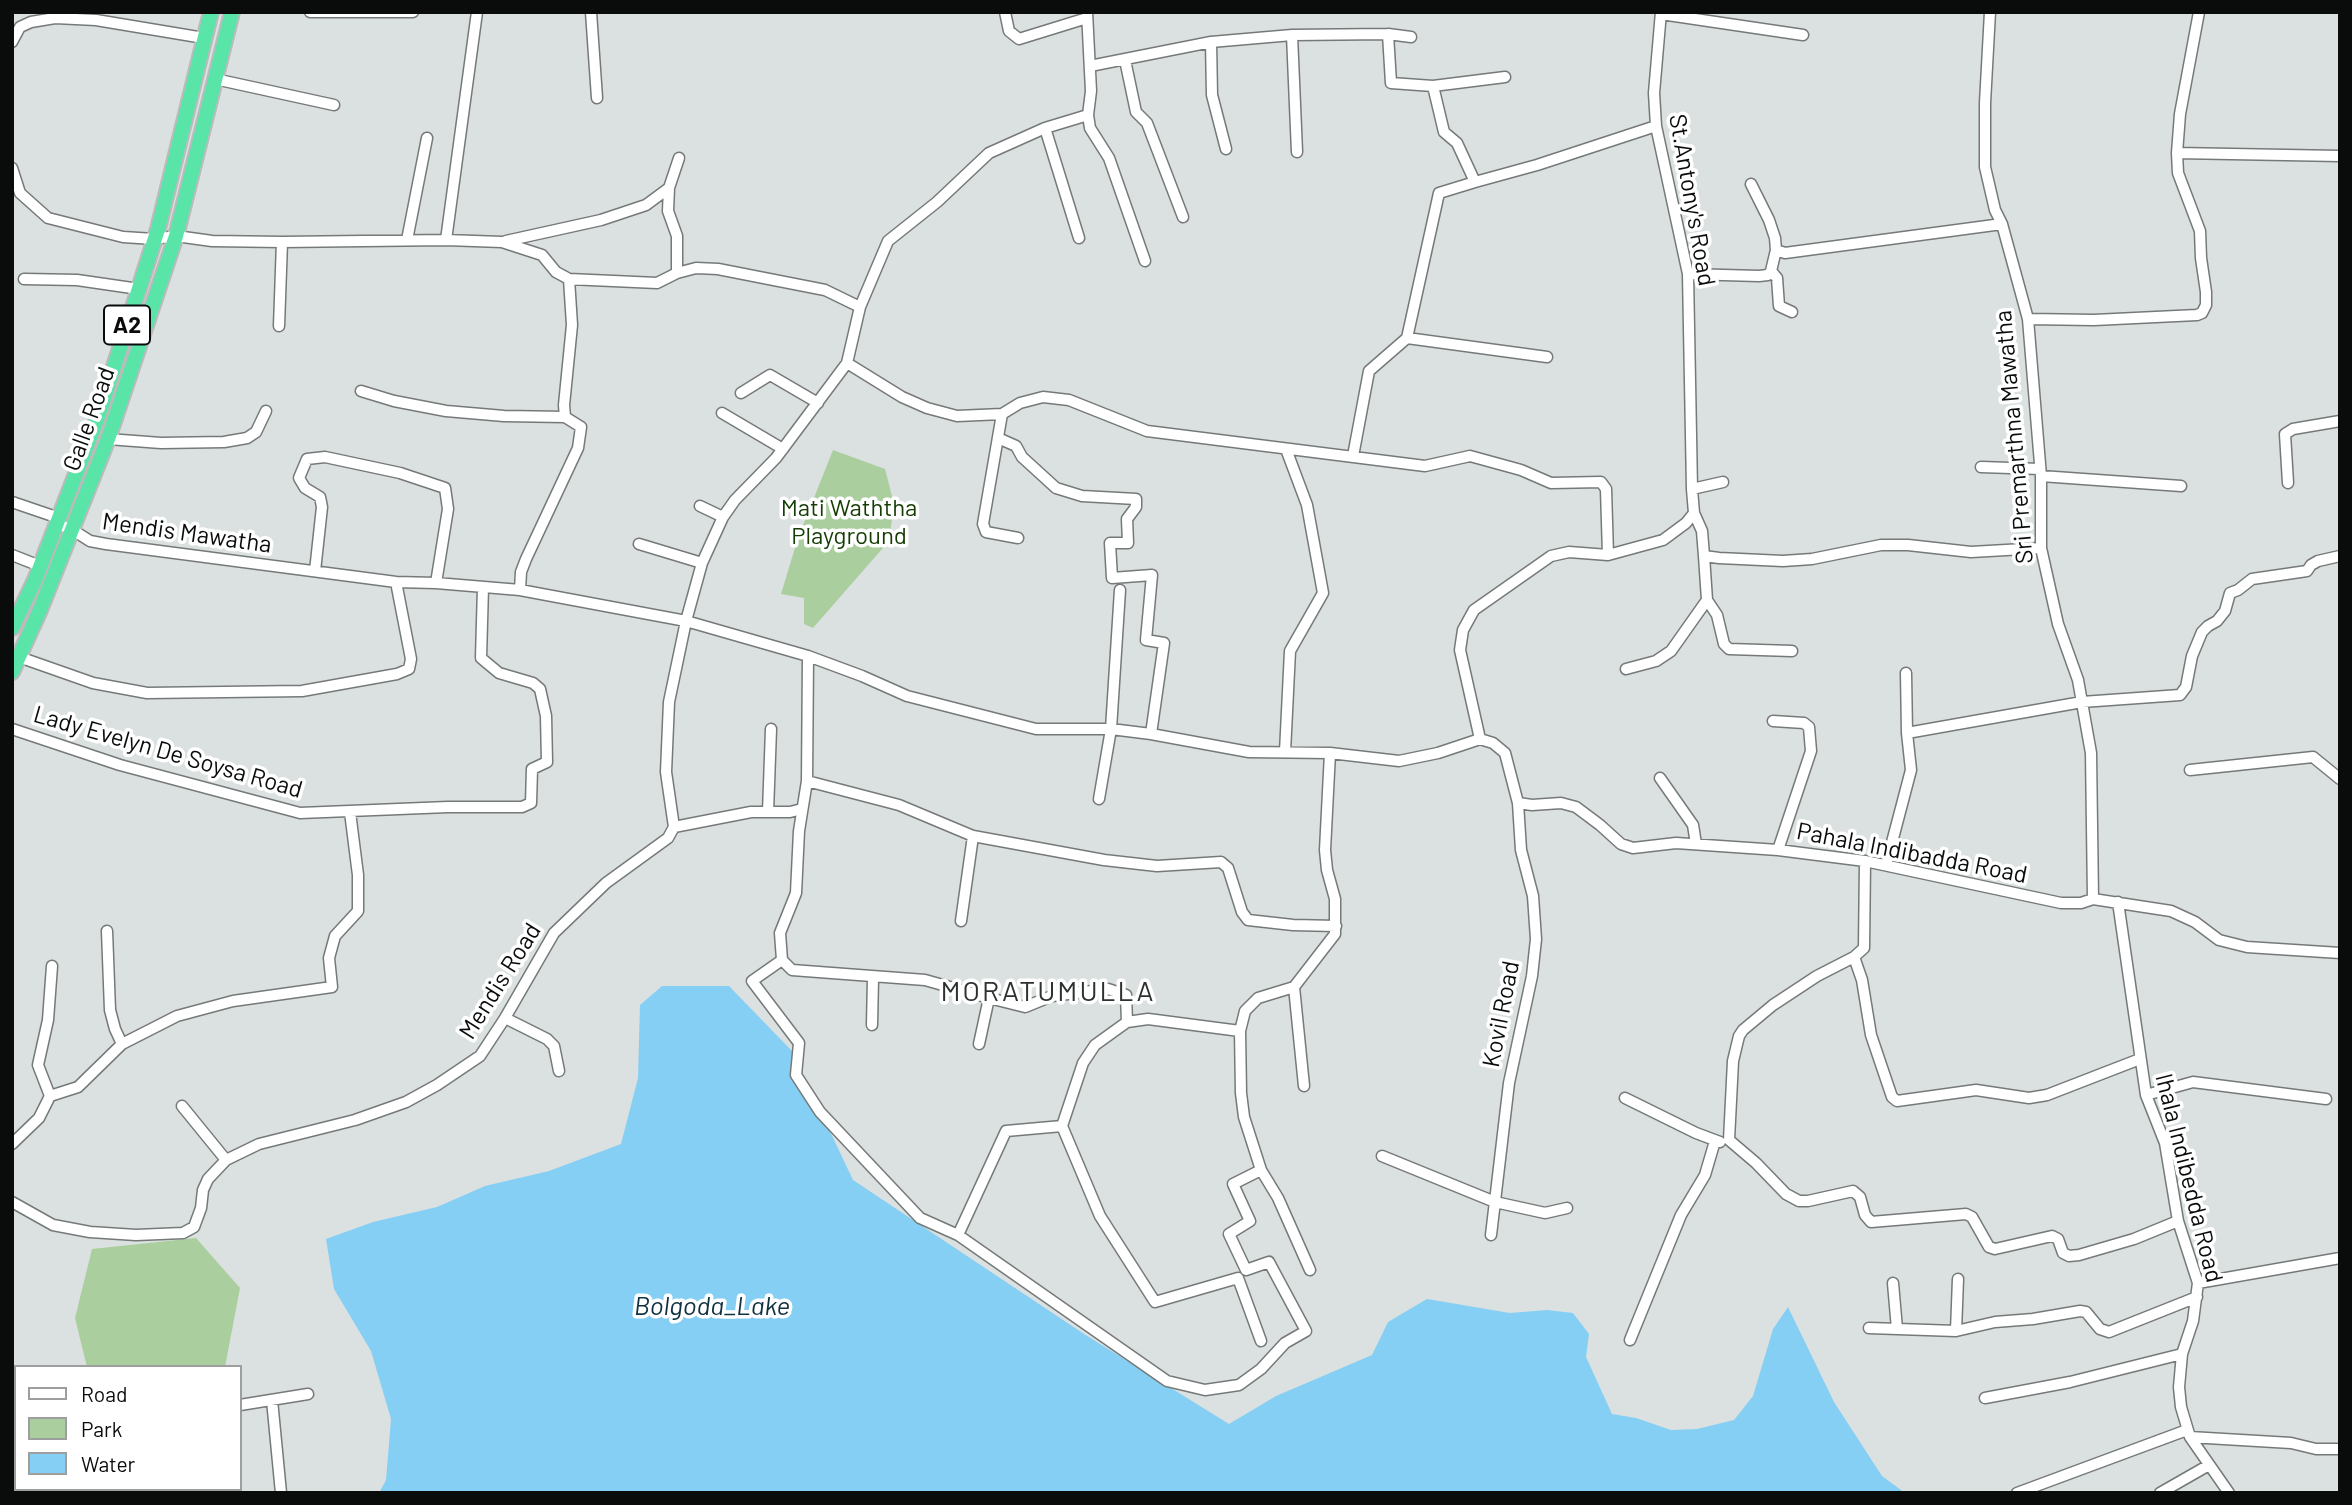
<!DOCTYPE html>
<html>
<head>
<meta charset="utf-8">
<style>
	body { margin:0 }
	#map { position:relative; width:2352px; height:1505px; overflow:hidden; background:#dbe0e0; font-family:Barlow,sans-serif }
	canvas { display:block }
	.frame { position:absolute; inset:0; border:14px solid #0a0c0c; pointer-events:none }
	.legend { position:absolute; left:14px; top:1365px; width:228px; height:126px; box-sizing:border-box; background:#fff; border:2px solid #9d9e9e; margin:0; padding:9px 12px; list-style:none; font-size:21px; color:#0a0c0c }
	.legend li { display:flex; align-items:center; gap:14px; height:35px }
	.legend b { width:35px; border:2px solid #9d9e9e }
</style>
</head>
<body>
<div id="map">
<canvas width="2352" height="1505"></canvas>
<div class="frame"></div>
<ul class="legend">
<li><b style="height:9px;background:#fff"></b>Road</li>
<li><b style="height:19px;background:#aace9e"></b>Park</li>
<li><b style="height:19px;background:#86cff4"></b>Water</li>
</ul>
</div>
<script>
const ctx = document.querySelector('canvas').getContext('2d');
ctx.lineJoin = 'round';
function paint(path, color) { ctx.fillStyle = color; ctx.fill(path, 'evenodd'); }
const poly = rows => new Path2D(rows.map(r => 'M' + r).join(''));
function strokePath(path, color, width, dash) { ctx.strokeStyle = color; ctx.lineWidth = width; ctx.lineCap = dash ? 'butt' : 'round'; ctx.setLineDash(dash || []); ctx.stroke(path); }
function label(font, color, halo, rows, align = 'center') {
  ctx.font = font + ' Barlow,sans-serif'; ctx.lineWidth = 7; ctx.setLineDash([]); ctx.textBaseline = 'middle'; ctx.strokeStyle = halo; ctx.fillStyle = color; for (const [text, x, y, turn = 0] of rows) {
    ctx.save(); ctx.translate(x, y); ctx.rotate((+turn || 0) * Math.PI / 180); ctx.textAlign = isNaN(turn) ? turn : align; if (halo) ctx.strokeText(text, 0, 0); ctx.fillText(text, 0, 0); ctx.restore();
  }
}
const green = poly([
	[833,450,885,469,894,504,889,541,813,628,804,624,804,598,781,594,798,538],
	[196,1238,240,1288,225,1367,87,1367,75,1318,92,1249]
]);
const water = poly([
	[662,986,729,986,792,1051,853,1180,1084,1334,1229,1424,1276,1396,1372,1355,1388,1322,1427,1299,1510,1313,1547,1310,1573,1313,1589,1334,1586,1357,1612,1414,1636,1418,1671,1430,1697,1429,1734,1420,1753,1396,1773,1329,1788,1307,1834,1402,1882,1476,1905,1493,379,1493,386,1480,391,1419,371,1351,334,1289,326,1239,373,1222,437,1207,485,1186,549,1171,621,1144,638,1078,640,1005]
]);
const minor = poly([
	[310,12,413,12],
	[591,12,597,98],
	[1005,12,1009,31,1019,39,1087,18],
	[1087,12,1091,91,1088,115,1090,128,1109,158,1145,261],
	[1661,12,1654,93,1656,126,1688,274,1692,489,1723,482],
	[1990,12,1985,103,1985,167,1995,210,2002,224,2028,319,2041,476,2041,548,2058,624,2078,680,2091,753,2093,899],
	[1661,14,1803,35],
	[1388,34,1391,83,1433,86,1505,77],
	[1292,35,1297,152],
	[12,42,20,27,31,22,55,18,96,20,204,38],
	[1211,42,1212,95,1226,149],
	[1125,60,1136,112,1147,123,1183,217],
	[1090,66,1211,42,1292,35,1388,34,1411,37],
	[215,79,334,105],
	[1045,128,1088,115],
	[2177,153,2340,156],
	[12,168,20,193,48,218,123,237,154,239,176,236,212,241,282,242,446,240,502,242,542,255,556,272,569,279,657,283,677,273,696,268,718,269,825,290,860,307],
	[1475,182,1537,165,1656,126],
	[1751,184,1769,220,1775,238,1776,250,1771,271,1777,278,1779,306,1792,312],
	[669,188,668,211,677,236,677,273],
	[407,240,427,138],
	[446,240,477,12],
	[506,241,601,220,646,205,669,188,679,158],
	[1776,250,1785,253,2002,224],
	[1688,274,1759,276,1768,275,1771,271],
	[24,279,77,280,139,289],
	[2028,319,2094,320,2197,315,2202,313,2206,305,2206,292,2201,258,2200,231,2178,173,2177,153,2180,114,2199,12],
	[279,326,282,242],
	[1407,338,1547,357],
	[847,363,902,397,927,408,957,416,1002,414,1020,403,1043,397,1069,400,1147,431,1425,466,1470,456,1521,470,1551,483,1601,482,1606,489,1608,555],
	[361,391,394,401,446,411,504,416,565,417],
	[741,393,770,375,818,403],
	[722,413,783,449],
	[1002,414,983,524,986,532,1018,538],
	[998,438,1016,446,1022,457,1056,488,1082,496,1136,499,1136,507,1127,519,1128,543,1110,543,1112,578,1152,575,1146,640,1164,643,1151,734],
	[108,439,161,443,224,442,247,438,256,432,266,411],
	[1353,456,1369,371,1407,338,1439,193,1475,182,1457,143,1444,132,1433,86],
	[1981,467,2040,469],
	[2041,476,2181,486],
	[2288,483,2285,434,2293,429,2340,421],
	[12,502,59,518],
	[700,506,723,517],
	[1694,513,1702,531,1704,556,1719,558,1783,561,1812,559,1881,545,1908,545,1971,552,2041,548],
	[57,524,71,529,90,541,106,544,396,582,436,583,520,590,686,621,808,656,862,676,907,696,1036,729,1111,729,1151,734,1249,752,1330,753,1399,761,1438,753,1480,739],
	[639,544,702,563],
	[12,555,40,566],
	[315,571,322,507,320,497,305,488,299,478,307,459,325,457,400,473,445,488,448,509,436,583],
	[520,590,521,572,526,559,578,448,581,427,565,417,564,405,572,325,569,279],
	[1707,600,1717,615,1724,644,1729,649,1792,651],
	[808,656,807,781,799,831,796,893,780,933,782,960,792,970,925,980,989,998,979,1044],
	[19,657,93,683,147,693,302,691,397,674,409,669,411,659,396,582],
	[1626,669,1656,661,1671,651,1707,600,1704,556],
	[1773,721,1804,723,1809,727,1811,751,1778,850],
	[12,729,120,765,300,813,448,807,522,807,531,803,532,769,547,762,546,716,540,689,533,683,499,673,481,658,483,587],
	[1907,733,2082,702,2180,695,2186,687,2192,656,2202,632,2208,626,2217,621,2225,611,2230,593,2238,590,2252,579,2307,571,2311,565,2318,561,2340,556],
	[1480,739,1493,743,1505,753,1518,803,1521,850,1533,896,1536,939,1532,976,1509,1083,1491,1235],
	[1480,739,1460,650,1463,630,1474,610,1551,556,1569,552,1608,555,1663,540,1686,523,1694,513,1692,489],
	[1285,752,1290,651,1323,593,1307,505,1286,449],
	[2190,770,2313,757,2340,779],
	[1660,778,1693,825,1696,844],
	[807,781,899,805,973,836,1104,860,1157,866,1221,862,1228,868,1242,912,1248,920,1293,925,1336,926],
	[1099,799,1111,729,1120,590],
	[1518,803,1532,805,1561,803,1576,807,1600,825,1621,844,1633,848,1676,843,1778,850,1865,861,2061,903,2081,903,2093,899,2171,911,2195,922,2219,940,2247,947,2340,953],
	[768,812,771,729],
	[674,827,751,812,790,812,802,809],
	[1865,861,1864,948,1854,957,1817,976,1773,1005,1743,1030,1739,1036,1733,1061,1729,1140,1756,1163,1786,1194,1799,1201,1808,1201,1853,1191,1860,1197,1865,1215,1871,1222,1966,1214,1972,1217,1989,1247,1995,1249,2052,1236,2058,1239,2063,1253,2069,1256,2079,1255,2134,1239,2178,1221],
	[1886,865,1911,770,1907,733,1906,673],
	[2118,902,2146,1095,2165,1143,2178,1221,2198,1283,2193,1321,2182,1354,2179,1387,2181,1407,2190,1437,2229,1493],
	[961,921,973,836],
	[107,931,110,1010,115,1029,122,1044],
	[1854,957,1862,980,1871,1035,1892,1097,1897,1101,1976,1090,2029,1098,2047,1095,2140,1059],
	[782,960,752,981,799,1043,796,1075,820,1112,920,1218,958,1235,1167,1381,1205,1390,1239,1385,1261,1369,1285,1343,1306,1331,1269,1262,1246,1270,1229,1234,1250,1221,1233,1184,1261,1170],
	[1294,987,1304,1086],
	[989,998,1025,1007,1052,996,1108,989,1126,995,1127,1022],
	[505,1018,547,1039,554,1046,559,1071],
	[872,1025,873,978],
	[1240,1031,1148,1019,1127,1022,1095,1045,1083,1063,1062,1126,1100,1216,1155,1302,1238,1278,1261,1341],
	[2146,1095,2193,1082,2326,1099],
	[50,1096,38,1065,48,1020,52,966],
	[1625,1098,1696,1133,1720,1142],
	[182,1106,226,1160],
	[12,1144,39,1118,50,1096,78,1087,122,1044,177,1016,233,1001,332,987,329,958,335,936,358,911,358,875,350,812],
	[1382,1156,1495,1202,1545,1213,1567,1208],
	[12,1202,53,1225,90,1232,136,1235,183,1233,194,1227,201,1208,203,1190,208,1179,226,1160,259,1144,355,1120,406,1102,437,1085,480,1056,505,1018,554,933,606,883,668,838,674,827,666,772,669,702,686,621,702,563,723,517,735,500,776,458,847,363,860,307,888,241,937,202,989,153,1045,128,1079,238],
	[958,1235,1006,1131,1062,1126],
	[1310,1270,1278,1198,1261,1170,1244,1117,1241,1093,1240,1031,1245,1011,1258,998,1294,987,1335,934,1335,899,1327,870,1325,850,1330,753],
	[1893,1283,1897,1329],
	[2198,1283,2340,1258],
	[1869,1328,1956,1331,1995,1322,2033,1319,2080,1311,2086,1312,2100,1329,2109,1332,2197,1297],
	[1956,1331,1958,1279],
	[1630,1340,1681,1215,1705,1175,1715,1141],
	[1985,1398,2070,1382,2182,1354],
	[272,1400,281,1493],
	[240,1405,308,1394],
	[12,1415,16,1416],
	[2190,1437,2291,1443,2316,1449,2340,1449],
	[126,1489,126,1493],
	[2017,1493,2187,1430],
	[2160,1493,2209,1465]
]);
const highway = poly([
	[12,628,35,580,98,417,158,229,211,12],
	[12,672,40,610,108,439,176,236,232,12]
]);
const shields = [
	[127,325,46]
];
const shieldNames = [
	["A2",127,325]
];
const streetNames = [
	["St.Antony's Road",1692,200,80],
	["Galle Road",89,419,-70],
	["Sri Premarthna Mawatha",2014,437,-95],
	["Mendis Mawatha",187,533,8],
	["Lady Evelyn De Soysa Road",168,752,16],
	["Pahala Indibadda Road",1912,853,11],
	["Mendis Road",500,981,-58],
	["Kovil Road",1501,1014,-79],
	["Ihala Indibedda Road",2189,1178,76]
];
const parkNames = [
	["Mati Waththa",849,508],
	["Playground",849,536]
];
const waterNames = [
	["Bolgoda_Lake",712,1306]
];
const quarterNames = [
	["MORATUMULLA",1048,992]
];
paint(green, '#aace9e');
paint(water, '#86cff4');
strokePath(minor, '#757a79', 13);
strokePath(highway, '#babbbb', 18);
strokePath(minor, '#fff', 10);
strokePath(highway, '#59e5a8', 14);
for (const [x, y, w] of shields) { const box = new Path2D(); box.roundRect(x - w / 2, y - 19.5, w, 39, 5); ctx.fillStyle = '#fff'; ctx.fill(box); strokePath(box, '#0a0c0c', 2); }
label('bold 23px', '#0a0c0c', null, shieldNames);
label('24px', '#0a0c0c', '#fff', streetNames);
label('24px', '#153c02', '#fff', parkNames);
label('italic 26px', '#0f3140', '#fff', waterNames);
ctx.letterSpacing = '2px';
label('28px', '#2d3130', '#fff', quarterNames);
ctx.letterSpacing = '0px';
</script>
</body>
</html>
